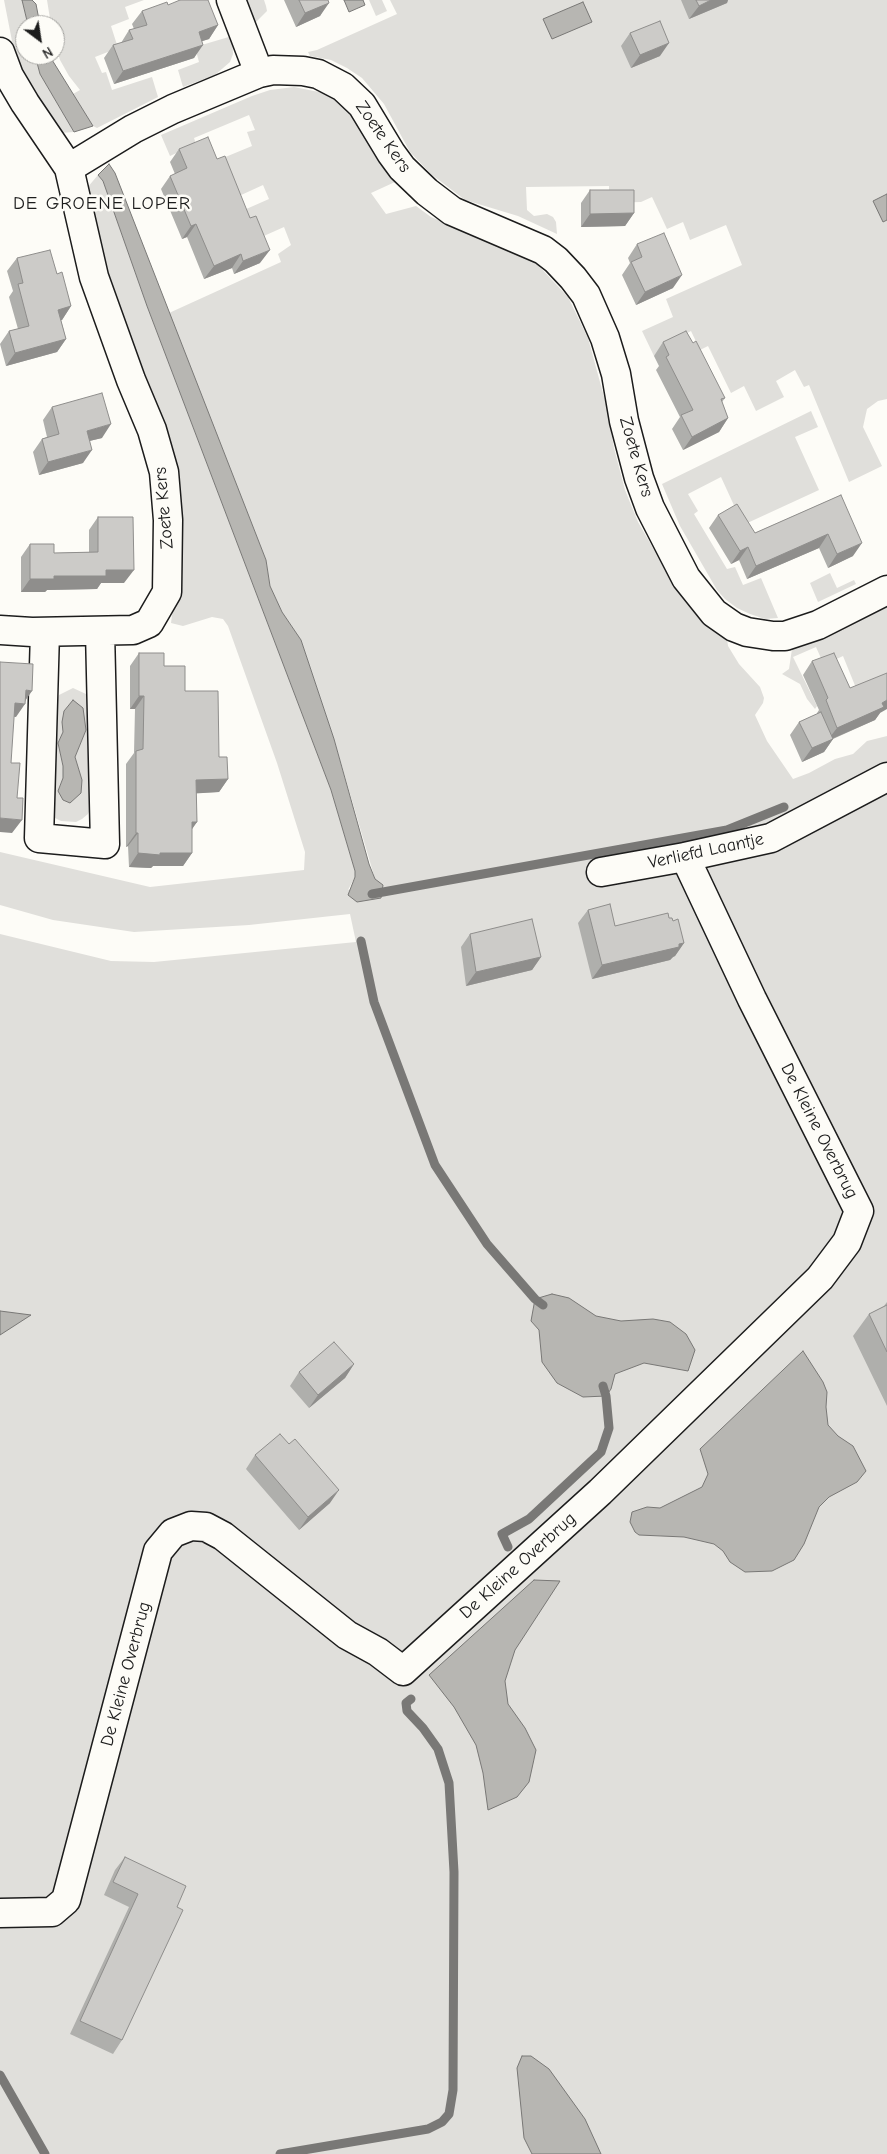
<!DOCTYPE html>
<html>
<head>
<meta charset="utf-8">
<style>
	body { margin:0 }
	#map { position:relative; width:887px; height:2154px; overflow:hidden; background:#fdfcf7; font-family:"Comic Neue",sans-serif }
	canvas { display:block }
	.north { position:absolute; left:15px; top:15px; width:50px; height:50px; box-sizing:border-box; background:#fdfcf7; border:1px solid #a3a29f; border-radius:50%; rotate:149deg; font-size:14px; font-weight:700; line-height:20px; text-align:center; color:#1c1c1c }
	.north::after { content:''; display:block; margin:auto; width:18px; height:22px; background:#1c1c1c; clip-path:polygon(50% 0,100% 100%,50% 72%,0 100%) }
</style>
</head>
<body>
<div id="map">
<canvas width="887" height="2154"></canvas>
<div class="north">N</div>
</div>
<script>
const ctx = document.querySelector('canvas').getContext('2d');
ctx.lineJoin = 'round';
function paint(path, color) { ctx.fillStyle = color; ctx.fill(path, 'evenodd'); }
const poly = rows => new Path2D(rows.map(r => 'M' + r).join(''));
function strokePath(path, color, width, dash) { ctx.strokeStyle = color; ctx.lineWidth = width; ctx.lineCap = dash ? 'butt' : 'round'; ctx.setLineDash(dash || []); ctx.stroke(path); }
function label(font, color, halo, rows, align = 'center') {
  ctx.font = font + ' "Comic Neue",sans-serif'; ctx.lineWidth = 5; ctx.setLineDash([]); ctx.textBaseline = 'middle'; ctx.strokeStyle = halo; ctx.fillStyle = color; for (const [text, x, y, turn = 0] of rows) {
    ctx.save(); ctx.translate(x, y); ctx.rotate((+turn || 0) * Math.PI / 180); ctx.textAlign = isNaN(turn) ? turn : align; if (halo) ctx.strokeText(text, 0, 0); ctx.fillText(text, 0, 0); ctx.restore();
  }
}
const green = poly([
	[4,0,22,0,28,25,25,25,25,55,35,55,40,74,74,132,60,133,32,90,18,61,12,41],
	[47,0,144,0,125,7,129,19,111,26,118,48,95,57,102,73,106,72,112,90,152,77,158,97,97,128,93,126,73,94,80,90,69,76,60,60,55,44,55,25,51,25],
	[242,0,264,0,266,6,267,11,250,28],
	[369,0,382,0,387,11,376,16],
	[390,0,887,0,887,399,878,401,867,409,863,427,882,466,849,482,809,385,804,387,795,370,776,381,784,397,756,411,744,386,731,393,708,346,700,350,691,331,662,346,665,350,654,356,642,331,673,317,666,299,742,265,726,225,690,240,683,222,667,229,652,197,641,202,609,203,609,186,526,187,527,210,534,216,547,214,553,217,556,222,557,234,518,216,465,200,431,174,410,152,384,104,362,78,347,68,331,60,310,56,308,52,317,50,397,14],
	[232,36,233,54,230,62,215,75,183,87,178,70,199,62,195,47],
	[294,87,324,93,336,99,350,110,374,155,395,182,371,193,386,214,416,206,431,217,514,251,538,265,568,297,588,338,606,404,614,448,625,490,638,522,653,548,698,616,704,624,727,638,728,646,739,664,760,687,764,698,763,703,755,715,767,741,793,779,809,773,835,759,853,754,867,741,887,736,887,2154,0,2154,0,934,111,961,154,962,356,942,350,914,249,925,134,932,53,920,0,905,0,852,150,887,304,870,305,852,277,763,228,626,223,619,212,617,183,626,171,623,175,593,178,507,117,315,87,188,98,175,103,181,147,306,331,790,355,871,355,877,348,890,375,879,334,739,301,640,282,612,270,586,266,560,169,313,281,262,278,254,291,245,284,227,257,239,244,210,269,199,263,185,239,196,223,158,252,146,247,132,255,130,249,115,194,138,196,144,170,156,161,135,252,96,270,90],
	[811,411,818,427,795,437,819,490,743,525,721,477,688,494,698,511,694,514,727,569,735,567,743,585,761,578,778,618,765,619,750,614,737,608,725,599,717,590,680,526,662,484],
	[830,573,837,588,854,580,856,584,818,602,810,583],
	[887,603,887,678,856,688,843,656,824,665,816,647,793,657,817,706,815,709,807,699,800,684,782,674,789,669,792,649],
	[73,688,86,694,90,699,92,805,88,814,82,819,76,822,61,821,55,818,51,811,56,703,59,695],
	[86,730,75,757,82,780,58,791,63,778,63,766,58,743,63,732]
]);
const water = poly([
	[22,0,32,0,36,4,40,25,28,25,22,0],
	[344,0,363,0,365,5,349,12,344,0],
	[583,2,592,22,552,39,543,19,583,2],
	[35,55,49,55,93,126,74,132,40,74,35,55],
	[109,164,115,173,266,560,270,586,282,612,301,640,334,739,369,864,375,879,383,885,381,898,357,902,348,895,355,877,355,871,331,790,147,306,103,181,98,175,109,164],
	[887,194,887,220,883,222,873,201,887,194],
	[73,700,83,708,86,730,75,757,82,780,81,793,70,803,63,800,58,791,63,778,63,766,58,743,63,732,62,722,64,711,73,700],
	[552,1294,569,1298,596,1316,621,1321,653,1319,670,1322,686,1334,695,1350,688,1371,644,1363,615,1374,611,1389,606,1396,583,1397,557,1383,542,1362,539,1330,531,1321,535,1299,552,1294],
	[0,1311,31,1315,0,1335,0,1311],
	[803,1351,823,1382,827,1392,826,1407,828,1425,838,1436,853,1446,866,1471,857,1482,829,1497,819,1507,804,1544,794,1560,772,1571,745,1572,730,1562,723,1551,714,1544,684,1537,639,1535,635,1532,630,1522,632,1512,647,1507,660,1508,702,1487,708,1474,700,1449,803,1351],
	[534,1580,560,1581,515,1650,505,1681,508,1704,525,1728,536,1750,529,1782,517,1797,488,1810,483,1773,476,1745,454,1707,429,1675,534,1580],
	[522,2056,531,2056,549,2069,585,2119,601,2154,532,2154,524,2138,517,2068,522,2056]
]);
const stream = poly([
	[372,894,727,830,784,807],
	[361,941,374,1002,435,1165,487,1244,535,1299,543,1305],
	[508,1547,502,1534,529,1519,601,1452,609,1428,606,1396,603,1386],
	[0,2075,45,2154],
	[280,2154,428,2129,442,2122,449,2114,453,2090,454,1872,449,1783,438,1749,423,1728,407,1711,406,1703,411,1699]
]);
const street = poly([
	[231,0,259,73],
	[0,52,9,76,25,103,69,168],
	[0,630,32,632,133,630,149,623,167,592,168,520,164,472,152,430,131,380,94,277,69,168,133,129,173,109,259,73,273,70,303,71,318,74,343,87,362,105,391,153,402,168,427,192,452,211,543,250,556,260,573,278,586,295,605,338,616,374,624,421,639,478,650,508,686,578,714,613,734,627,747,632,773,636,785,636,818,625,887,590],
	[45,632,39,838,105,844,100,631],
	[601,872,685,857,771,838,887,777],
	[0,1913,52,1912,66,1900,158,1551,173,1533,191,1526,206,1527,223,1536,347,1635,378,1652,403,1671,600,1492,820,1278,847,1242,859,1211,752,999,685,857]
]);
const wall = poly([
	[284,0,328,0,320,16,296,27],
	[681,0,728,0,727,3,689,19],
	[168,5,218,25,209,39,202,41,194,58,114,84,104,58,113,45,121,43,129,30,134,29,132,24,142,11],
	[630,33,660,56,631,68,621,46],
	[179,149,260,263,234,274,232,268,204,279,187,237,182,239,161,189,170,176,175,174,170,162],
	[590,190,634,213,625,226,581,227,581,203],
	[637,244,673,288,636,305,622,275,630,263,628,258],
	[17,258,57,274,71,306,62,320,61,320,66,339,57,352,6,366,0,344,9,331,18,329,9,297,13,291,7,271],
	[663,342,693,343,725,398,722,402,728,418,719,432,683,450,672,429,680,417,656,370,659,366,654,356],
	[52,407,102,438,89,441,83,463,39,475,33,452,42,439,47,437,43,420],
	[841,495,853,556,828,568,819,548,747,579,739,560,731,564,709,528,718,515,755,533],
	[98,517,124,583,101,583,97,589,47,590,45,592,21,592,21,557,30,544,54,553,89,552,89,530],
	[139,653,164,666,185,691,219,757,228,779,219,792,196,793,197,822,192,828,192,853,183,866,153,866,151,868,129,867,128,846,126,847,126,764,134,753,135,709,130,709,130,666],
	[812,661,850,688,880,713,875,720,833,739,824,752,802,762,790,735,799,722,817,714,817,713,819,710,803,675],
	[588,910,615,926,669,918,673,921,684,943,675,956,673,957,670,960,592,979,578,923],
	[470,934,541,957,532,970,466,986,461,947],
	[887,1302,887,1406,853,1336,869,1314,884,1306],
	[354,1364,345,1378,309,1408,290,1386,299,1372],
	[255,1455,330,1503,299,1530,246,1469],
	[125,1857,177,1907,122,2040,113,2054,70,2034,129,1907,104,1895,115,1870]
]);
const shadedWall = poly([
	[711,0,728,0,727,3,689,19,699,6],
	[329,3,320,16,296,27,305,13],
	[218,25,209,39,190,45,199,32],
	[669,43,660,56,631,68,640,55],
	[203,45,194,58,114,84,123,71],
	[634,213,625,226,581,227,590,214],
	[196,224,187,237,182,239,191,226],
	[270,250,260,263,234,274,243,261],
	[241,254,232,268,204,279,214,266],
	[682,275,673,288,636,305,645,292],
	[71,306,62,320,49,323,58,310],
	[66,339,57,352,6,366,15,353],
	[728,418,719,432,683,450,692,437],
	[111,424,102,438,77,444,87,431],
	[92,450,83,463,39,475,48,462],
	[828,534,819,548,747,579,756,566],
	[862,543,853,556,828,568,837,554],
	[748,547,739,560,731,564,740,551],
	[106,570,134,570,124,583,101,583,97,589,47,590,45,592,21,592,30,579],
	[26,690,32,691,23,704,25,704,16,717,5,716,15,703],
	[139,696,144,696,135,709,130,709],
	[887,700,887,709,880,713,875,720,827,741,837,728],
	[833,739,824,752,802,762,812,748],
	[228,779,219,792,187,794,196,780],
	[0,818,22,820,12,833,0,832],
	[192,822,197,822,188,835],
	[136,833,138,833,128,846,126,847],
	[138,853,192,853,183,866,153,866,151,868,129,867],
	[684,943,675,956,673,957,670,960,592,979,602,965],
	[541,957,532,970,466,986,476,972],
	[354,1364,345,1378,309,1408,318,1395],
	[339,1490,330,1503,299,1530,308,1517]
]);
const building = poly([
	[180,0,208,0,218,25,199,32,203,45,123,71,113,45,133,39,129,30,147,25,142,11,167,2,168,5,180,0],
	[299,0,328,0,329,3,305,13,299,0],
	[696,0,711,0,699,6,696,0],
	[660,21,669,43,640,55,630,33,660,21],
	[208,137,217,159,225,156,250,218,256,216,270,250,243,261,241,254,214,266,196,224,191,226,170,176,187,168,179,149,208,137],
	[590,190,634,190,634,213,590,214,590,190],
	[664,233,682,275,645,292,631,262,642,257,637,244,664,233],
	[50,250,57,274,62,272,71,306,58,310,66,339,15,353,9,331,29,326,18,284,23,283,17,258,50,250],
	[686,331,693,343,696,341,725,398,721,399,728,418,692,437,681,415,693,410,666,357,669,355,663,342,686,331],
	[102,393,111,424,87,431,92,450,48,462,42,439,59,434,52,407,102,393],
	[841,495,862,543,837,554,828,534,756,566,748,547,740,551,718,515,737,504,755,533,841,495],
	[98,517,133,517,134,570,106,570,106,576,54,576,54,579,30,579,30,544,54,544,54,553,98,552,98,517],
	[139,653,164,653,164,666,185,666,185,691,218,691,219,757,227,757,228,779,196,780,197,822,192,822,192,853,160,853,160,855,138,853,138,833,136,833,136,751,143,749,144,696,139,696,139,653],
	[834,653,850,688,887,673,887,700,882,703,884,707,837,728,826,700,828,698,812,661,834,653],
	[0,662,33,664,32,691,26,690,25,704,15,703,11,763,20,763,17,798,23,798,22,820,0,818,0,662],
	[821,712,833,739,812,748,799,722,821,712],
	[610,904,615,926,668,913,669,918,672,918,673,921,678,919,684,943,679,944,679,947,602,965,588,910,610,904],
	[532,919,541,957,476,972,470,934,532,919],
	[887,1305,887,1352,869,1314,887,1305],
	[334,1342,354,1364,318,1395,299,1372,334,1342],
	[280,1434,289,1444,295,1439,339,1490,308,1517,255,1455,280,1434],
	[125,1857,186,1886,177,1907,183,1910,122,2040,80,2021,138,1894,113,1882,125,1857]
]);
const streetNames = [
	["Zoete Kers",383,137,55],
	["Zoete Kers",636,457,74],
	["Zoete Kers",164,508,-95],
	["Verliefd Laantje",706,851,-12],
	["De Kleine Overbrug",819,1131,63],
	["De Kleine Overbrug",518,1566,-42],
	["De Kleine Overbrug",126,1674,-75]
];
const neighbourhoodNames = [
	["DE GROENE LOPER",102,204]
];
paint(green, '#e0dfdb');
paint(water, '#b7b6b2');
strokePath(water, '#797876', 1);
strokePath(stream, '#797876', 9);
strokePath(street, '#1c1c1c', 31);
strokePath(street, '#fdfcf7', 28);
paint(wall, '#afafac');
paint(shadedWall, '#8f8e8c');
paint(building, '#cccbc8');
strokePath(building, '#8f8e8c', 1);
label('18px', '#1c1c1c', '#fdfcf7', streetNames);
ctx.letterSpacing = '1px';
label('19px', '#1c1c1c', '#fdfcf7', neighbourhoodNames);
ctx.letterSpacing = '0px';
</script>
</body>
</html>
